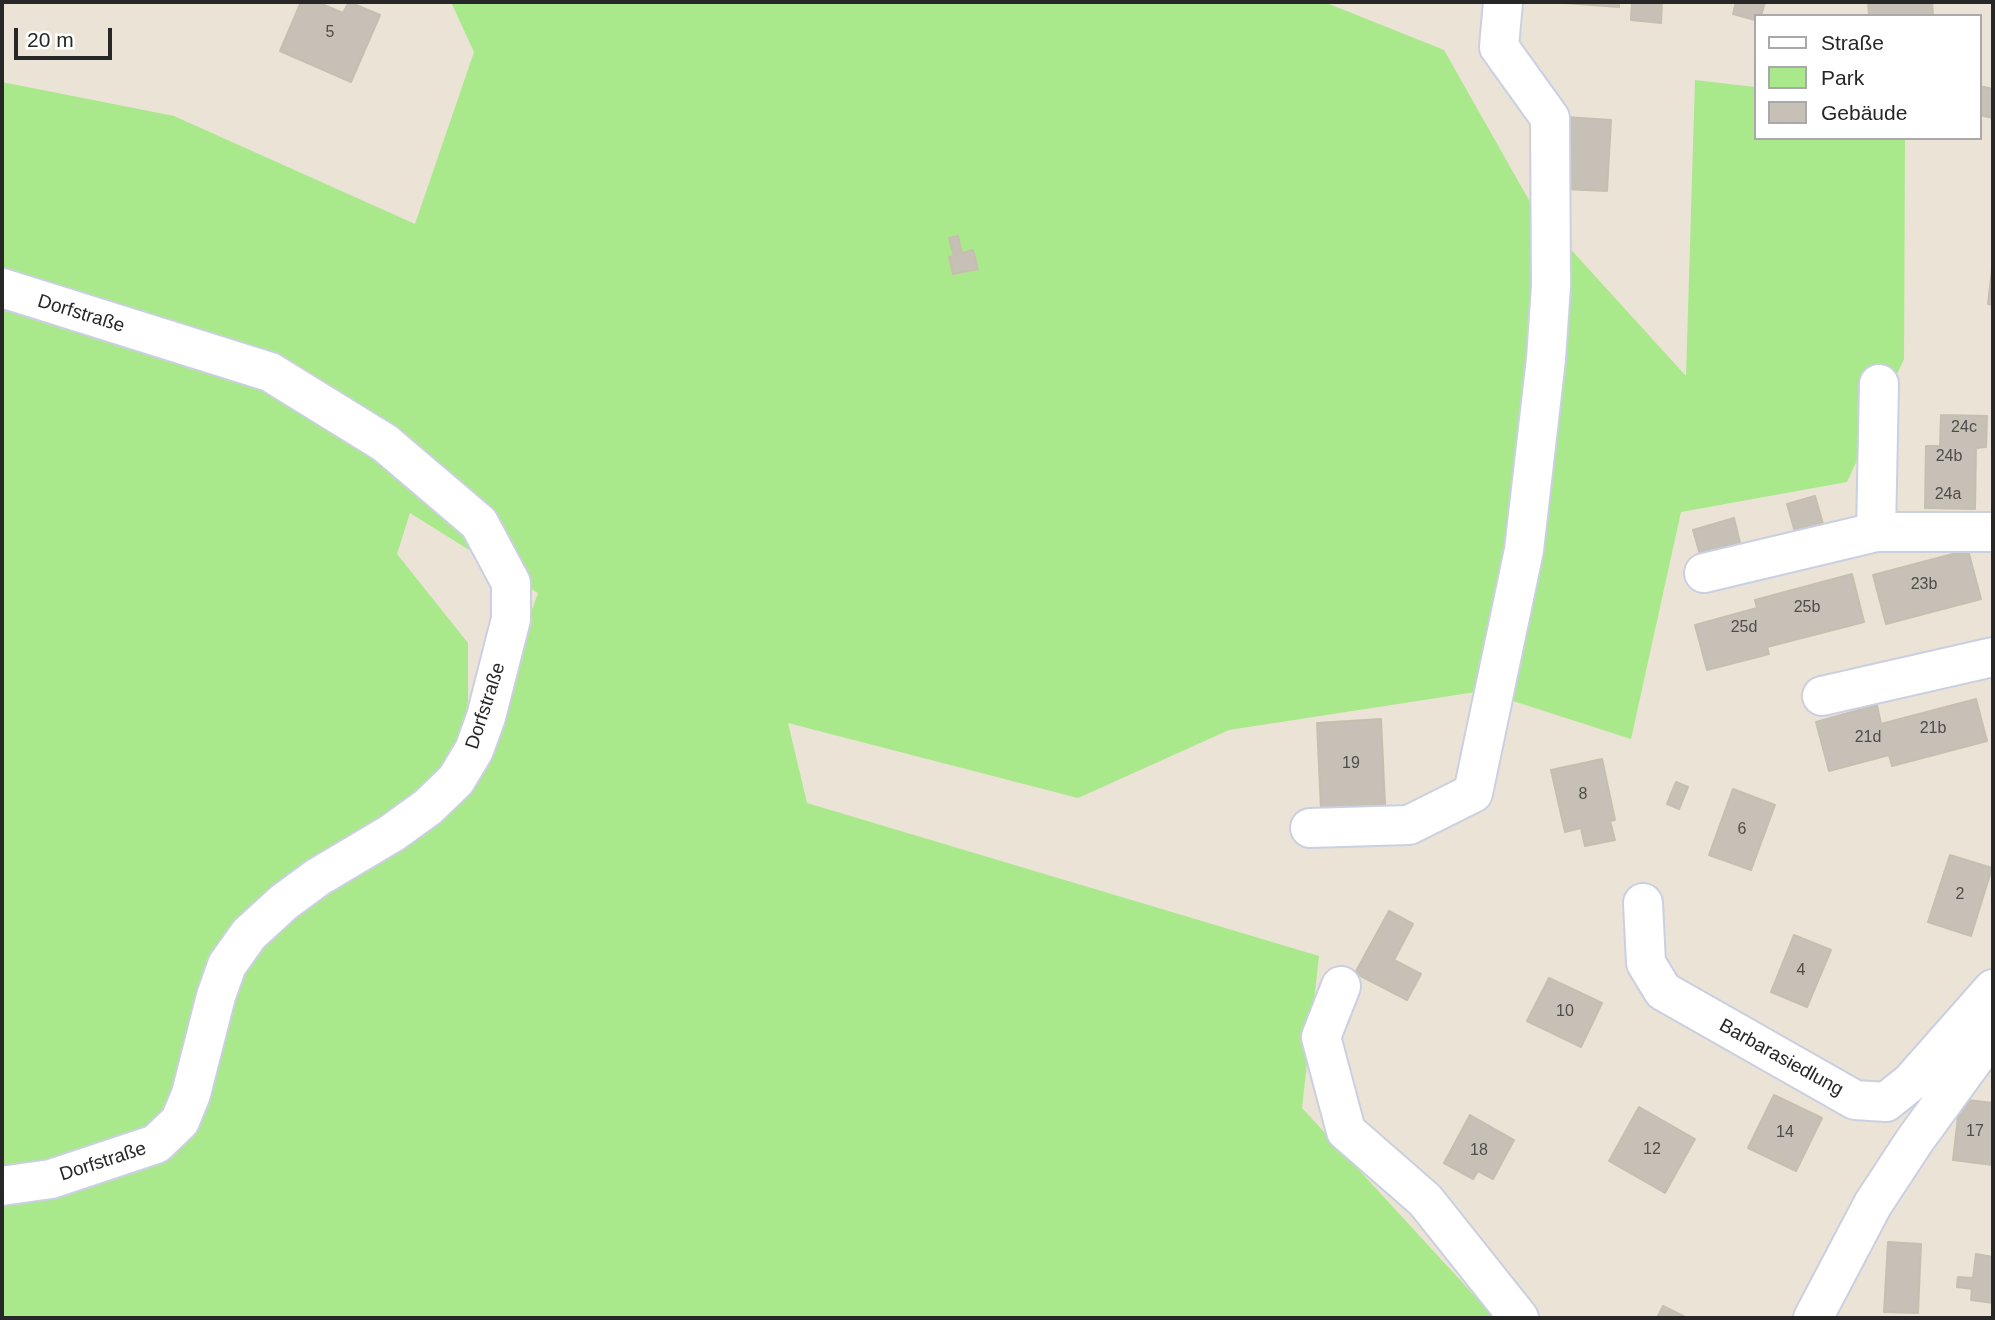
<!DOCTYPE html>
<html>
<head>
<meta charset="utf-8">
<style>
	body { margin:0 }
	#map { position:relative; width:1995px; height:1320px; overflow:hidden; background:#ebe3d6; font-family:Helvetica,sans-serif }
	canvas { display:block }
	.frame { position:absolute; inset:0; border:4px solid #272727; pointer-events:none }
	.legend { position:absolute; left:1754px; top:14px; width:228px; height:126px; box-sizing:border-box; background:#fff; border:2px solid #a9a9a9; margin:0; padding:9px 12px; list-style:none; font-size:21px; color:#272727 }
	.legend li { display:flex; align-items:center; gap:14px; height:35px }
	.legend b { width:35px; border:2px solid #a9a9a9 }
	.scale { position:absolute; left:14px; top:28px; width:98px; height:32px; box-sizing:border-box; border:4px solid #272727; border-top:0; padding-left:9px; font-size:21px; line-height:24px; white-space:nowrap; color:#272727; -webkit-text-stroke:5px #fff; paint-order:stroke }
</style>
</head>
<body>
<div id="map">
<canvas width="1995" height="1320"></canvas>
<div class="frame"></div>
<ul class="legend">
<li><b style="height:9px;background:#fff"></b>Straße</li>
<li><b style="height:19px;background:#aae88c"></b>Park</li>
<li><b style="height:19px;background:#c6c0b6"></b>Gebäude</li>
</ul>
<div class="scale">20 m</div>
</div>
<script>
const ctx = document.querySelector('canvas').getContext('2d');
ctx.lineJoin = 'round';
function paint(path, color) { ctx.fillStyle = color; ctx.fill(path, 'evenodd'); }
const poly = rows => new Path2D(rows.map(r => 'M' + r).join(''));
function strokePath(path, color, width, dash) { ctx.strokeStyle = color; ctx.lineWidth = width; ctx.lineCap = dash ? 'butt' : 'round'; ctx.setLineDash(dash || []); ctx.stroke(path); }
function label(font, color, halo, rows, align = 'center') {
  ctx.font = font + ' Helvetica,sans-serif'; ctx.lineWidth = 7; ctx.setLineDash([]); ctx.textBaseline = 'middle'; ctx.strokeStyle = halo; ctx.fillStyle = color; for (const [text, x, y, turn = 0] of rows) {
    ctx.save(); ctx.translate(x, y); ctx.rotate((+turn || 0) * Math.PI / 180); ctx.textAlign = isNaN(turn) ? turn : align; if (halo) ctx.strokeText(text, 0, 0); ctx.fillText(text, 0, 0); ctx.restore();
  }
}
const green = poly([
	[451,2,1324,2,1444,50,1534,209,1686,376,1695,80,1755,87,1755,138,1905,138,1904,359,1847,482,1681,512,1631,739,1482,691,1229,730,1078,798,788,723,807,803,1319,956,1302,1108,1495,1318,2,1318,2,82,174,116,415,224,474,52],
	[410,513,538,593,467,791,201,989,449,763,463,732,468,700,468,643,397,554]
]);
const building = poly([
	[301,2,317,2,343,13,349,2,380,15,351,82,280,51,301,2],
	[1551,2,1619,2,1619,7,1551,2],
	[1632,2,1662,2,1661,23,1631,20,1632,2],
	[1736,2,1765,2,1761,16,1755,16,1755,20,1733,14,1736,2],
	[1868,2,1932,2,1933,16,1869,16,1868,2],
	[1979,86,1993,89,1993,118,1979,115,1979,86],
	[1566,117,1611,120,1607,191,1563,189,1566,117],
	[958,236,962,253,973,250,978,269,953,274,949,257,954,256,949,238,958,236],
	[1993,261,1993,305,1988,304,1993,261],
	[1941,415,1987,416,1986,447,1976,448,1975,509,1925,508,1926,446,1940,446,1941,415],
	[1815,496,1823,524,1795,532,1787,504,1815,496],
	[1734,518,1741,547,1701,558,1693,530,1734,518],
	[1968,550,1981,599,1886,624,1873,575,1968,550],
	[1852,574,1864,622,1767,647,1769,654,1707,670,1695,625,1757,608,1755,600,1852,574],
	[1976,699,1987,741,1892,766,1889,755,1829,771,1816,722,1877,705,1881,724,1976,699],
	[1381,719,1385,805,1321,809,1317,723,1381,719],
	[1602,759,1615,820,1610,821,1615,840,1585,846,1581,828,1565,832,1551,770,1602,759],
	[1676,782,1688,787,1679,809,1667,804,1676,782],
	[1733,789,1775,805,1751,870,1709,855,1733,789],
	[1950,855,1992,868,1971,936,1928,922,1950,855],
	[1389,911,1413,924,1394,960,1421,974,1407,1000,1355,973,1389,911],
	[1794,935,1831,950,1807,1007,1771,992,1794,935],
	[1549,978,1602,1003,1581,1047,1527,1021,1549,978],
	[1774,1095,1822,1118,1796,1171,1748,1148,1774,1095],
	[1960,1099,1993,1103,1993,1165,1953,1160,1960,1099],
	[1639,1107,1695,1139,1665,1193,1609,1161,1639,1107],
	[1470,1115,1514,1140,1493,1179,1478,1171,1473,1179,1444,1163,1470,1115],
	[1888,1242,1921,1244,1918,1313,1884,1312,1888,1242],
	[1976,1254,1993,1257,1993,1303,1971,1300,1972,1289,1957,1287,1958,1277,1973,1278,1976,1254],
	[1663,1306,1687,1318,1657,1318,1663,1306]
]);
const minor = poly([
	[2,288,270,372,385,443,479,523,511,583,511,619,486,717,474,750,456,780,428,807,392,833,318,877,284,902,249,934,227,965,216,996,191,1094,180,1121,156,1144,51,1179,2,1186],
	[1876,532,1879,384],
	[1704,573,1876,532,1993,532],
	[1822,696,1993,657],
	[1310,828,1409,825,1473,793,1524,550,1546,359,1551,286,1550,118,1499,47,1503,2],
	[1643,903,1646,963,1663,991,1855,1100,1886,1102,1911,1082,1993,989],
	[1341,986,1321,1037,1346,1131,1425,1200,1519,1318],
	[1813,1318,1873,1204,1915,1140,1993,1033]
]);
const numberNames = [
	["5",330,33],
	["24c",1964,428],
	["24b",1949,457],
	["24a",1948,495],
	["23b",1924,585],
	["25b",1807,608],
	["25d",1744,628],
	["21b",1933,729],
	["21d",1868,738],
	["19",1351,764],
	["8",1583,795],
	["6",1742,830],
	["2",1960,895],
	["4",1801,971],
	["10",1565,1012],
	["17",1975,1132],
	["14",1785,1133],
	["12",1652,1150],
	["18",1479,1151]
];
const streetNames = [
	["Dorfstraße",81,314,17],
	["Dorfstraße",486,706,-72],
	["Barbarasiedlung",1781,1058,29],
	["Dorfstraße",103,1162,-18]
];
paint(green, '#aae88c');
paint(building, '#c6c0b6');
strokePath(building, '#c6bfb0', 2);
strokePath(minor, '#cbcfe2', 42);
strokePath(minor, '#fff', 38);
label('16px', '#4f4d4b', null, numberNames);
label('19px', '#272727', '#fff', streetNames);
</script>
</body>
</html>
